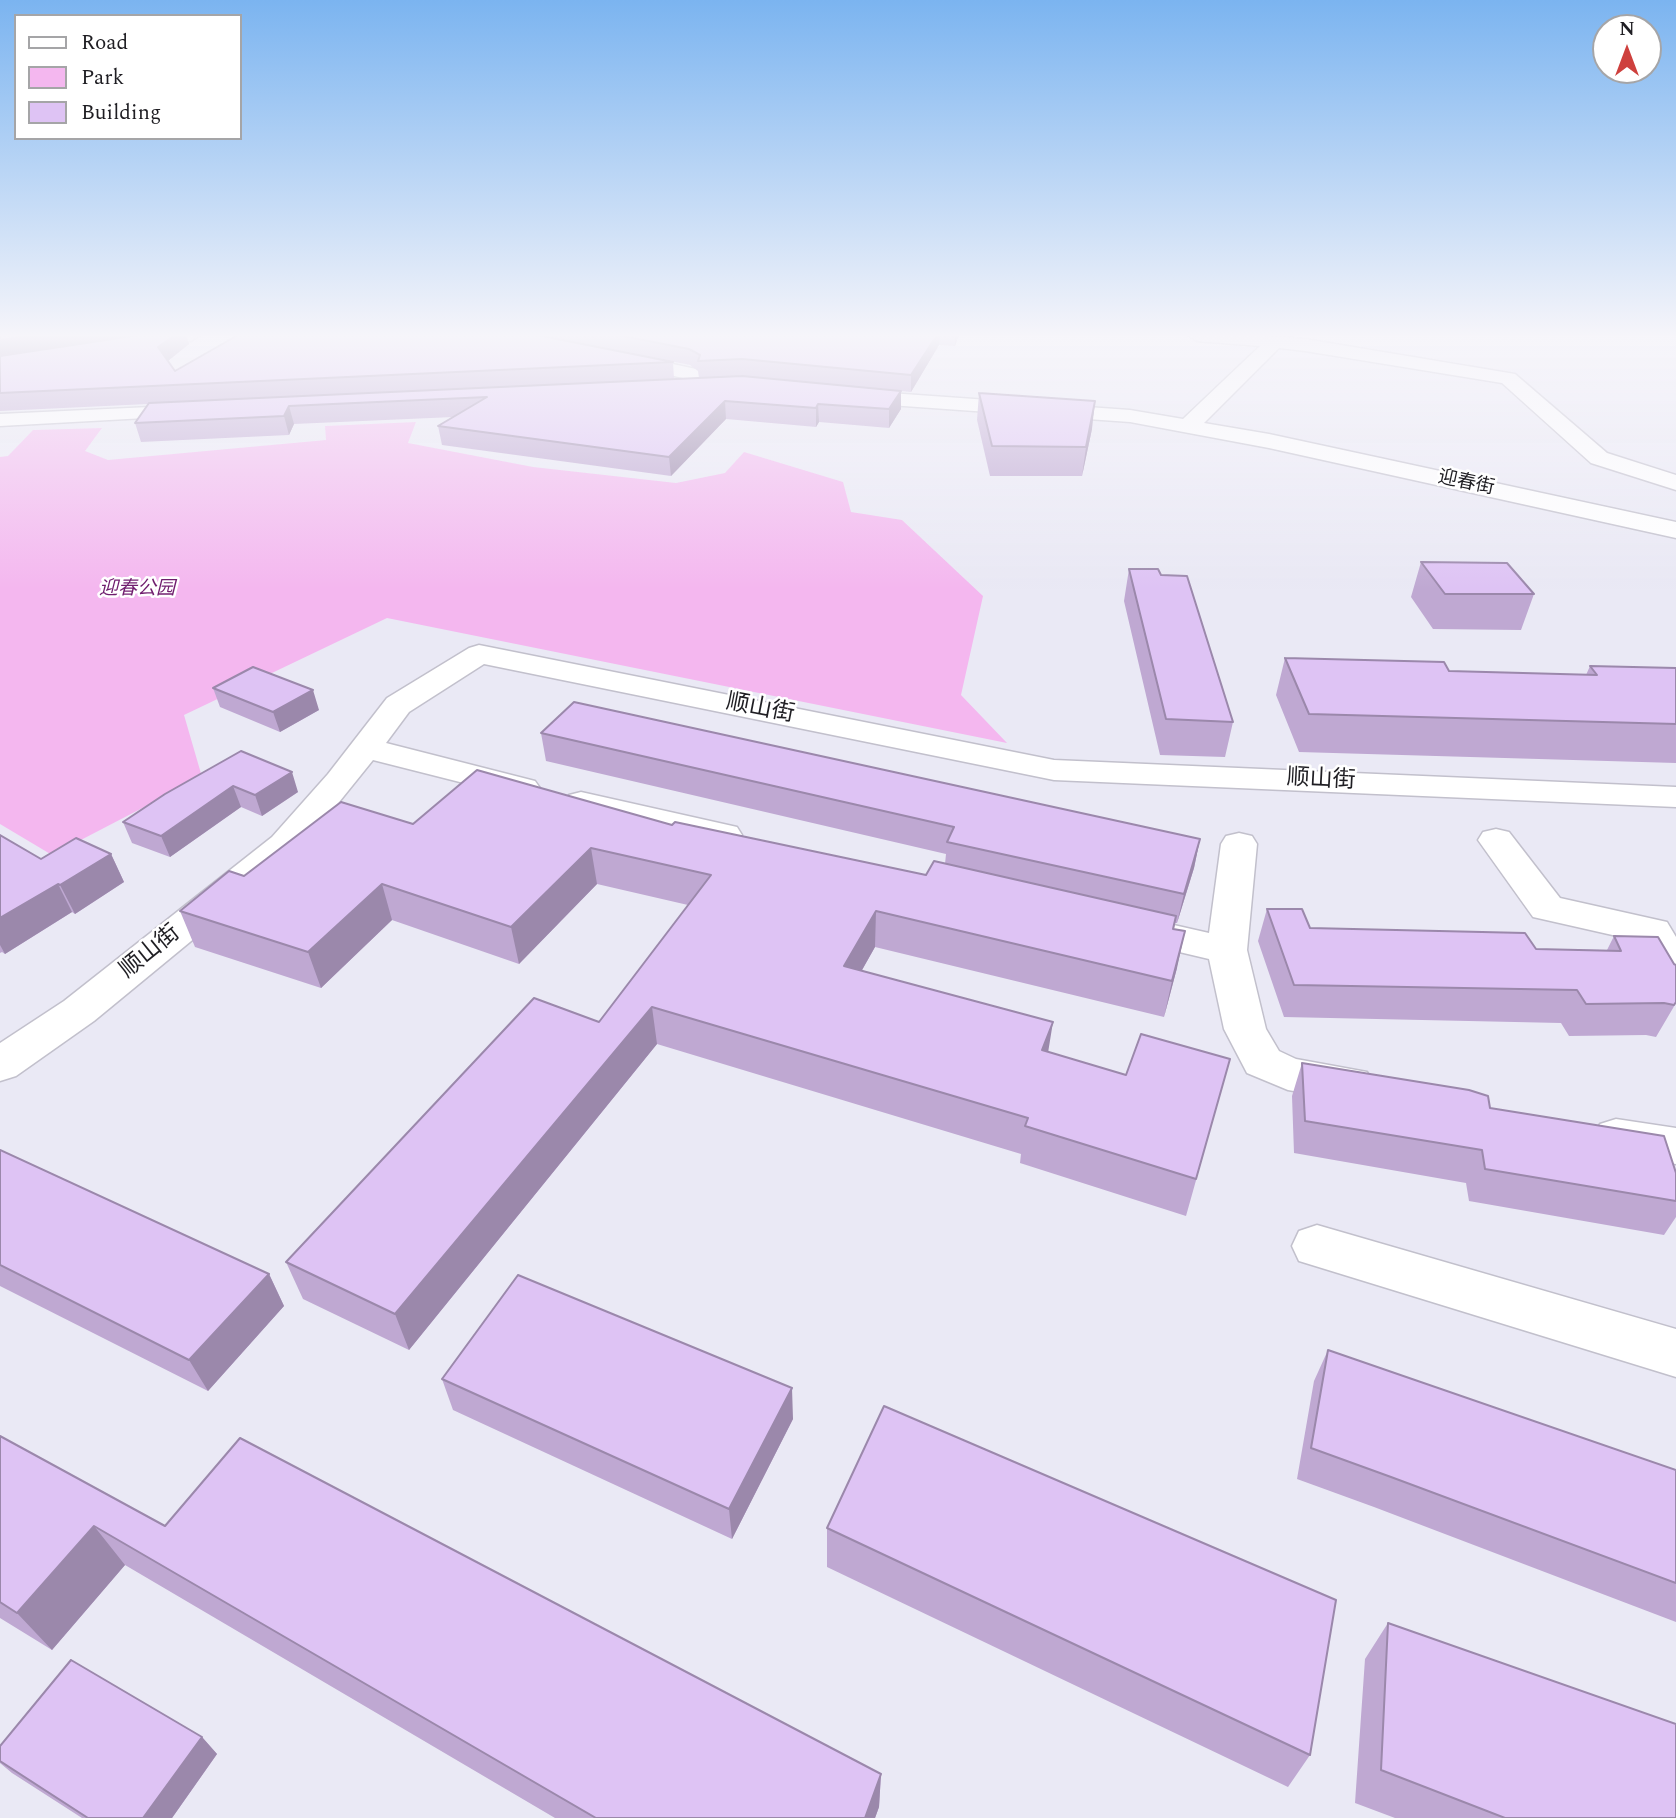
<!DOCTYPE html>
<html>
<head>
<meta charset="utf-8">
<style>
	body { margin:0 }
	#map { position:relative; width:1676px; height:1818px; overflow:hidden; background:#eae9f5; font-family:Spectral,serif }
	canvas { display:block }
	.legend { position:absolute; left:14px; top:14px; width:228px; height:126px; box-sizing:border-box; background:#fff; border:2px solid #a5a5a7; margin:0; padding:9px 12px; list-style:none; font-size:21px; color:#1f1e23 }
	.legend li { display:flex; align-items:center; gap:14px; height:35px }
	.legend b { width:35px; border:2px solid #a5a5a7 }
	.north { position:absolute; left:1592px; top:14px; width:70px; height:70px; box-sizing:border-box; background:#fff; border:2px solid #a5a5a7; border-radius:50%; rotate:0deg; font-size:19px; font-weight:700; line-height:28px; text-align:center; color:#1f1e23 }
	.north::after { content:''; display:block; margin:auto; width:24px; height:32px; background:#ce403d; clip-path:polygon(50% 0,100% 100%,50% 72%,0 100%) }
</style>
</head>
<body>
<div id="map">
<canvas width="1676" height="1818"></canvas>
<ul class="legend">
<li><b style="height:9px;background:#fff"></b>Road</li>
<li><b style="height:19px;background:#f4b7ef"></b>Park</li>
<li><b style="height:19px;background:#dec3f4"></b>Building</li>
</ul>
<div class="north">N</div>
</div>
<script>
const ctx = document.querySelector('canvas').getContext('2d');
ctx.lineJoin = 'round';
function paint(path, color) { ctx.fillStyle = color; ctx.fill(path, 'evenodd'); }
const poly = rows => new Path2D(rows.map(r => 'M' + r).join(''));
function strokePath(path, color, width, dash) { ctx.strokeStyle = color; ctx.lineWidth = width; ctx.lineCap = dash ? 'butt' : 'round'; ctx.setLineDash(dash || []); ctx.stroke(path); }
function label(font, color, halo, rows, align = 'center') {
  ctx.font = font + ' Spectral,"Noto Sans SC",serif'; ctx.lineWidth = 5; ctx.setLineDash([]); ctx.textBaseline = 'middle'; ctx.strokeStyle = halo; ctx.fillStyle = color; for (const [text, x, y, turn = 0] of rows) {
    ctx.save(); ctx.translate(x, y); ctx.rotate((+turn || 0) * Math.PI / 180); ctx.textAlign = isNaN(turn) ? turn : align; if (halo) ctx.strokeText(text, 0, 0); ctx.fillText(text, 0, 0); ctx.restore();
  }
}
const green = poly([
	[416,422,408,443,533,467,676,483,725,473,744,452,843,482,851,512,902,520,983,596,961,695,1007,743,387,618,184,715,202,777,52,855,0,824,0,457,8,456,33,430,102,428,85,451,108,460,326,440,325,426]
]);
const minor = poly([
	[158,335,200,335,191,341,133,350,124,344,126,340,158,335],
	[1188,335,1252,335,1305,339,1515,374,1607,453,1676,475,1676,490,1591,463,1502,383,1305,351,1279,348,1204,423,1269,434,1676,522,1676,538,1269,448,1130,422,847,402,840,400,837,396,840,392,847,390,1130,410,1183,419,1260,346,1197,341,1188,335],
	[621,353,743,379,750,381,753,385,750,389,743,391,614,363,611,359,621,353],
	[193,405,200,407,204,411,200,415,0,426,0,414,193,405],
	[479,645,1054,760,1676,787,1676,807,1054,780,484,664,409,712,386,743,535,781,540,788,535,795,523,798,373,760,298,853,94,1021,16,1076,0,1081,0,1043,64,1001,272,837,328,774,387,698,469,648,479,645],
	[581,792,737,827,742,835,737,843,724,846,569,809,564,802,569,795,581,792],
	[1496,829,1509,832,1560,898,1667,922,1676,937,1676,985,1662,981,1639,941,1533,917,1478,840,1483,832,1496,829],
	[1239,833,1252,836,1257,844,1247,950,1266,1029,1279,1051,1296,1059,1367,1072,1373,1084,1367,1096,1351,1101,1288,1090,1247,1073,1224,1029,1209,959,1120,938,1114,929,1120,920,1134,916,1209,933,1221,844,1226,836,1239,833],
	[1616,1119,1676,1128,1676,1164,1616,1155,1600,1150,1593,1137,1600,1124,1616,1119],
	[1317,1225,1676,1329,1676,1377,1299,1261,1292,1246,1299,1231,1317,1225]
]);
const wall = poly([
	[0,335,186,335,189,344,168,361,175,371,673,362,674,379,699,378,698,371,690,365,539,335,959,335,955,346,939,345,911,392,901,391,901,409,889,428,819,422,816,427,726,419,671,476,442,445,438,426,454,417,294,424,289,435,141,442,135,423,148,404,0,411],
	[979,393,1092,429,1082,476,990,476,977,420],
	[1421,562,1534,594,1521,630,1433,629,1411,597],
	[1129,569,1233,722,1225,757,1160,755,1124,601],
	[1285,658,1449,671,1586,675,1590,666,1676,668,1676,763,1299,752,1276,695],
	[213,688,319,710,280,732,220,707],
	[541,733,1200,839,1194,868,1177,923,1175,923,1174,929,1177,968,1164,1017,875,947,862,970,1048,1052,1126,1075,1230,1059,1186,1216,1020,1163,1021,1154,657,1044,409,1350,303,1299,286,1262,599,1022,688,905,597,884,519,964,392,920,321,988,195,947,180,911,244,876,413,824,672,825,926,875,945,864,946,854,546,761],
	[241,751,298,792,262,816,241,807,170,857,132,843,123,822],
	[0,835,41,859,111,854,124,882,75,914,72,912,5,954,2,952,0,953],
	[1267,909,1310,928,1536,949,1607,950,1614,936,1676,1003,1656,1037,1646,1035,1569,1036,1561,1023,1284,1017,1258,941],
	[1302,1063,1490,1108,1676,1173,1676,1217,1664,1235,1469,1201,1466,1183,1294,1153,1292,1096],
	[0,1150,269,1274,284,1306,208,1391,0,1286],
	[1328,1350,1676,1470,1676,1622,1374,1507,1297,1479,1314,1381],
	[442,1379,793,1419,732,1539,453,1410],
	[0,1436,165,1526,881,1774,879,1807,875,1818,555,1818,125,1565,52,1650,0,1618],
	[827,1528,1310,1755,1288,1787,827,1567],
	[1388,1623,1676,1818,1395,1818,1355,1803,1365,1659],
	[202,1737,217,1754,172,1818,82,1818,12,1773,0,1763,0,1746]
]);
const shadedWall = poly([
	[33,335,146,335,0,357,0,340],
	[175,335,186,335,189,344,164,364,158,347],
	[937,335,940,335,939,345,911,392,911,375],
	[955,335,959,335,955,346],
	[901,391,901,409,889,428,889,409],
	[725,401,726,419,671,476,669,457],
	[1095,401,1092,429,1082,476,1086,447],
	[818,404,819,422,816,427,816,408],
	[289,406,294,424,289,435,284,416],
	[313,690,319,710,280,732,273,712],
	[292,772,298,792,262,816,255,795],
	[233,786,241,807,170,857,161,836],
	[1200,839,1194,868,1177,923,1184,894],
	[591,848,597,884,519,964,511,927],
	[111,854,124,882,75,914,60,885],
	[58,884,72,912,5,954,0,945,0,918],
	[382,884,392,920,321,988,308,952],
	[876,911,875,947,844,1002,844,966],
	[1185,931,1177,968,1164,1017,1172,981],
	[652,1007,657,1044,409,1350,395,1314],
	[1053,1022,1047,1059,1042,1050],
	[269,1274,284,1306,208,1391,189,1360],
	[792,1388,793,1419,732,1539,729,1509],
	[94,1526,125,1565,52,1650,17,1613],
	[202,1737,217,1754,172,1818,143,1818],
	[881,1774,879,1807,875,1818,865,1818]
]);
const building = poly([
	[0,335,33,335,0,340,0,335],
	[139,335,175,335,158,347,175,371,238,335,537,335,673,362,0,393,0,356,139,335],
	[618,335,937,335,911,375,742,359,698,361,700,355,689,349,618,335],
	[742,376,901,391,889,409,818,404,816,408,725,401,669,457,438,426,487,397,289,406,284,416,135,423,149,403,742,376],
	[979,393,1095,401,1086,447,992,446,979,393],
	[1421,562,1507,563,1534,594,1445,594,1421,562],
	[1129,569,1158,569,1161,575,1187,576,1233,722,1166,719,1129,569],
	[1285,658,1444,662,1449,671,1597,675,1590,666,1676,668,1676,724,1309,714,1285,658],
	[253,667,313,690,273,712,213,688,253,667],
	[574,702,1200,839,1184,894,947,842,954,827,541,733,574,702],
	[241,751,292,772,255,795,233,786,161,836,123,822,165,794,241,751],
	[477,770,672,825,675,822,926,875,934,861,1176,916,1173,929,1185,931,1172,981,876,911,844,966,1053,1022,1042,1050,1126,1075,1141,1034,1230,1059,1196,1179,1025,1126,1028,1118,652,1007,395,1314,286,1262,534,998,599,1022,711,875,591,848,511,927,382,884,308,952,180,911,229,871,244,876,341,802,413,824,477,770],
	[0,835,41,859,76,838,111,854,60,885,58,884,0,918,0,835],
	[1267,909,1302,909,1310,928,1525,933,1536,949,1621,951,1614,936,1658,937,1674,964,1676,965,1676,1002,1674,1005,1664,1003,1586,1004,1577,990,1294,985,1267,909],
	[1302,1063,1469,1090,1488,1096,1490,1108,1664,1136,1676,1173,1676,1201,1485,1169,1482,1150,1305,1121,1302,1063],
	[0,1150,269,1274,189,1360,0,1265,0,1150],
	[518,1275,792,1388,729,1509,442,1379,518,1275],
	[1328,1350,1676,1470,1676,1583,1391,1477,1311,1448,1328,1350],
	[884,1406,1336,1600,1310,1755,827,1528,884,1406],
	[0,1436,165,1526,240,1438,881,1774,865,1818,596,1818,94,1526,17,1613,0,1602,0,1436],
	[1388,1623,1676,1724,1676,1818,1505,1818,1381,1770,1388,1623],
	[71,1660,202,1737,143,1818,88,1818,0,1761,0,1746,71,1660]
]);
const farStreetnames = [
	["迎春街",1466,484,12]
];
const farParknames = [
	["迎春公园",137,590]
];
const streetNames = [
	["顺山街",760,710,11],
	["顺山街",1321,781,3],
	["顺山街",151,953,-39]
];
paint(green, '#f4b7ef');
strokePath(minor, '#c2c0cc', 3);
paint(minor, '#fff');
paint(wall, '#bfa8d2');
paint(shadedWall, '#9b88ab');
paint(building, '#dec3f4');
strokePath(building, '#9b88ab', 2);
const sky = ctx.createLinearGradient(0, 0, 0, 589);
sky.addColorStop(0, '#7bb4f0');
sky.addColorStop(0.57, '#f6f5fa');
sky.addColorStop(1, '#f6f5fa00');
ctx.fillStyle = sky;
ctx.fillRect(0, 0, 1676, 589);
label('19px', '#1f1e23', '#fff', farStreetnames);
label('italic 19px', '#6f1c6d', '#fff', farParknames);
label('23px', '#1f1e23', '#fff', streetNames);
</script>
</body>
</html>
